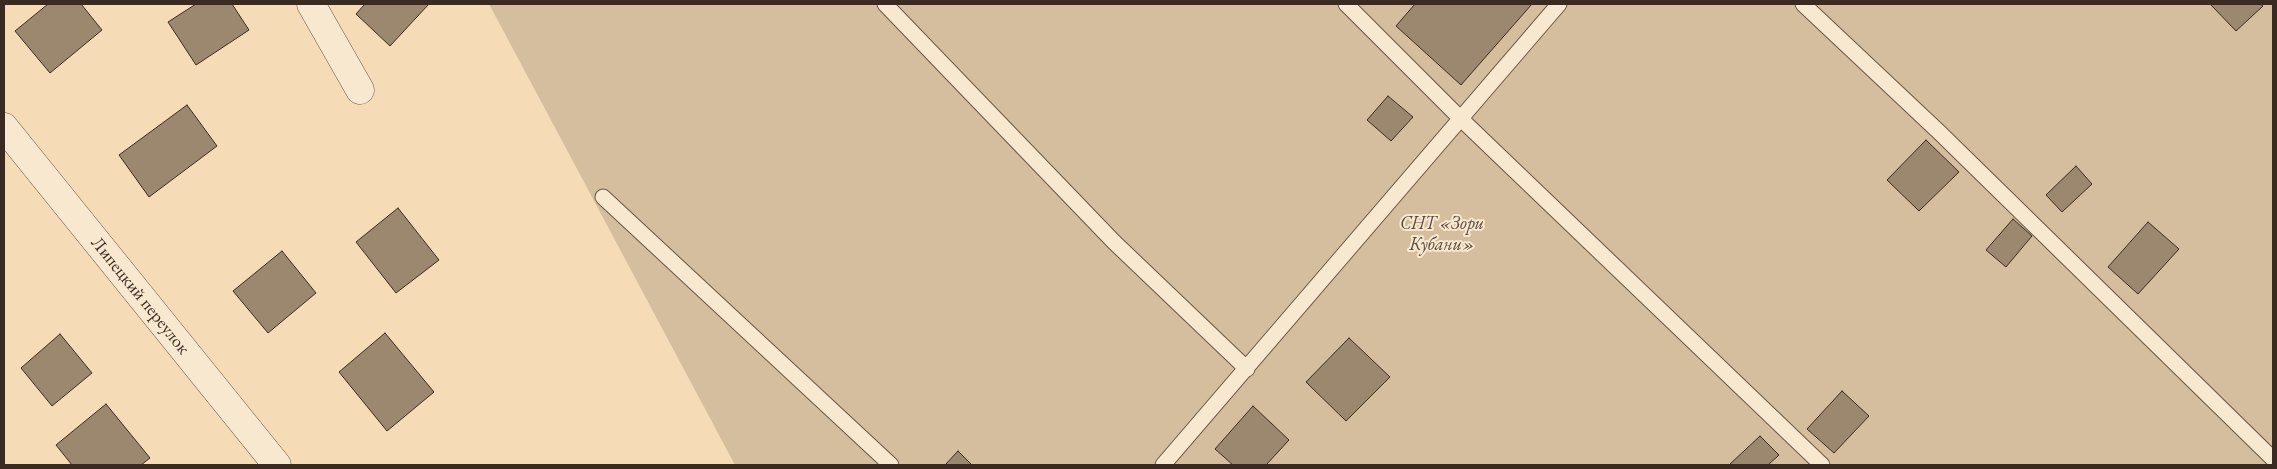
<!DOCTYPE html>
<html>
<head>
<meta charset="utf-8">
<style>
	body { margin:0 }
	#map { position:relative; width:2277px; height:469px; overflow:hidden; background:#f5dcb7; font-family:"EB Garamond",serif }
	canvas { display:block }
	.frame { position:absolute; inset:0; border:5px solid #3b2a21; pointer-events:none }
</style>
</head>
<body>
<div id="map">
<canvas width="2277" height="469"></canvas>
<div class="frame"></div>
</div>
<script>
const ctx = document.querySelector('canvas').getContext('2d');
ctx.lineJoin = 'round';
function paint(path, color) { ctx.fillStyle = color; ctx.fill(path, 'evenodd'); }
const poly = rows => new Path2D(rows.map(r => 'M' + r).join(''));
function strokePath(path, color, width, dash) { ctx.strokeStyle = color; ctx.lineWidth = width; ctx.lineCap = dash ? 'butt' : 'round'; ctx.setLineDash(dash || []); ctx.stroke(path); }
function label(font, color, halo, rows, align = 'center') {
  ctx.font = font + ' "EB Garamond",serif'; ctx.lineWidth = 4; ctx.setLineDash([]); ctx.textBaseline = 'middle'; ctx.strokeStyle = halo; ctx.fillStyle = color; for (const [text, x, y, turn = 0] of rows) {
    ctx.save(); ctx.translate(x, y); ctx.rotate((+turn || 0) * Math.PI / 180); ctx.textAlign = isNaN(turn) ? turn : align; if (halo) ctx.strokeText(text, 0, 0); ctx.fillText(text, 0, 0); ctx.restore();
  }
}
const green = poly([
	[489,4,2273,4,2273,465,735,465]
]);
const building = poly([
	[48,4,81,4,102,30,50,73,15,31,48,4],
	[196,4,232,4,249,30,196,65,168,22,196,4],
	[365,4,429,4,390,46,356,14,365,4],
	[1415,4,1532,4,1461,85,1396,26,1415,4],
	[2210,4,2260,4,2263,6,2236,31,2210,4],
	[1388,96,1413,117,1391,141,1367,120,1388,96],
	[187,105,217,146,149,197,119,155,187,105],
	[1926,140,1959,172,1919,211,1887,180,1926,140],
	[2076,166,2092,184,2062,212,2046,195,2076,166],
	[398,208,439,260,396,293,356,242,398,208],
	[2013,219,2032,236,2006,267,1986,250,2013,219],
	[2148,222,2179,249,2138,294,2108,267,2148,222],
	[282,251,316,293,268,333,233,291,282,251],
	[385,333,434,392,387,431,339,372,385,333],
	[60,334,92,373,52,406,21,368,60,334],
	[1349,338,1390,377,1346,421,1306,382,1349,338],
	[1842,391,1869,416,1834,453,1807,429,1842,391],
	[106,404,150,458,141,465,72,465,56,445,106,404],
	[1253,406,1289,440,1266,465,1233,465,1215,449,1253,406],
	[1760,436,1779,455,1768,465,1729,465,1760,436],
	[958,451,972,465,945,465,958,451]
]);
const lane = poly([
	[885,4,1114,242,1247,369],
	[1346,4,1461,119,1822,465],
	[1803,4,1939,132,2273,459],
	[603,197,891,465],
	[1163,465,1559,4]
]);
const street = poly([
	[311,4,360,90],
	[4,127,277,465]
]);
const parkNames = [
	["СНТ «Зори",1442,224],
	["Кубани»",1442,245]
];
const streetNames = [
	["Липецкий переулок",140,296,51]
];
paint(green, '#d5be9e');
paint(building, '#9c876f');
strokePath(building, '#3b2a21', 1);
strokePath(lane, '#6a5646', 17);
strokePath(street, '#6a5646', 29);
strokePath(lane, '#f8e8d0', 15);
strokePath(street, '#f8e8d0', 28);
label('italic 18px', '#5a483a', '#f8e8d0', parkNames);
label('18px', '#3b2a21', '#f8e8d0', streetNames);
</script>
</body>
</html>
